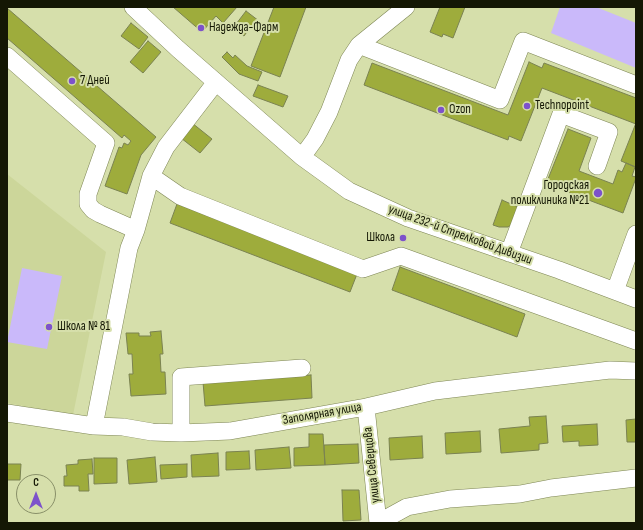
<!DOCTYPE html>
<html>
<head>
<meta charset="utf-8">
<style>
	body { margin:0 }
	#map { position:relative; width:643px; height:530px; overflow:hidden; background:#d6dfab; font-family:"Sofia Sans Condensed",sans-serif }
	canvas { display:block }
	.frame { position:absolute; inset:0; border:8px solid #141704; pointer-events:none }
	.north { position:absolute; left:16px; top:474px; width:40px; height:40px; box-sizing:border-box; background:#d6dfab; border:1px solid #888f68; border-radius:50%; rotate:0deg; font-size:11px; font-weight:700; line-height:16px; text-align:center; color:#141704 }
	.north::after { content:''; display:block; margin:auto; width:14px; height:18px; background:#7d52cb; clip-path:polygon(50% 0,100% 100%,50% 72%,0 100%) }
</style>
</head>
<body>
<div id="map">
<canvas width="643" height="530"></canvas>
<div class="frame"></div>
<div class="north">С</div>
</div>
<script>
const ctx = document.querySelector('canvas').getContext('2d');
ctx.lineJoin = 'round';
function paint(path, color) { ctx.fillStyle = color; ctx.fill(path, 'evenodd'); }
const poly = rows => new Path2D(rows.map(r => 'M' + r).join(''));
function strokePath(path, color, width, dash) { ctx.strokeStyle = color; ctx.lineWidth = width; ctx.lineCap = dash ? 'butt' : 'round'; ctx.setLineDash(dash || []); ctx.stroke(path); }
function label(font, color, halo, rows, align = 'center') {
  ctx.font = font + ' "Sofia Sans Condensed",sans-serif'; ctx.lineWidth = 4; ctx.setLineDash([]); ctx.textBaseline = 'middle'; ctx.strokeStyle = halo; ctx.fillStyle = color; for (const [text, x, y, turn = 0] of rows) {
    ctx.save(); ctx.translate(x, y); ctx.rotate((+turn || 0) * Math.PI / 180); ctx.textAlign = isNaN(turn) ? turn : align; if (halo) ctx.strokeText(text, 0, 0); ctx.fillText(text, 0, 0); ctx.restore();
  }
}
const built = poly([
	[7,174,106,252,73,415,7,403]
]);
const green = poly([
	[560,7,596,7,636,23,636,68,551,33],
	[22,268,62,276,47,349,7,342]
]);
const building = poly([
	[173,7,237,7,223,23,216,16,202,32,173,7],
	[274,7,306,7,280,77,251,66,274,7],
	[440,7,465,7,453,38,443,34,442,37,430,32,440,7],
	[7,8,156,137,141,155,127,194,105,186,119,147,122,148,124,143,128,145,131,141,124,135,122,138,7,38,7,8],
	[246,11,259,21,256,28,251,26,244,36,233,28,246,11],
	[131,23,148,37,139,49,121,36,131,23],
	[148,41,161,52,143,73,130,62,148,41],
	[227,52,233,58,235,55,247,66,262,72,258,81,239,74,222,57,227,52],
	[529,62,542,68,544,63,636,98,636,124,542,88,521,141,509,136,508,140,364,85,372,63,508,115,529,62],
	[258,85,288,96,283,107,253,96,258,85],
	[192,123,212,139,200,153,181,138,192,123],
	[636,123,636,167,621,161,636,123],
	[568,129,591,138,579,171,613,184,618,170,622,172,626,163,635,167,632,176,636,177,636,178,623,213,546,184,568,129],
	[502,200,520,208,513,224,508,227,499,227,493,225,502,200],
	[177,204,357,274,350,292,170,223,177,204],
	[400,267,525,314,517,337,392,290,400,267],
	[161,331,163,354,160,354,161,372,165,372,166,394,131,396,129,374,133,374,132,354,128,354,126,333,139,333,139,336,151,336,150,332,161,331],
	[311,375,312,398,205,406,203,382,311,375],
	[546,416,548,443,539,444,539,450,501,453,499,429,530,426,529,417,546,416],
	[636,419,636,442,627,442,626,420,636,419],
	[597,424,598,445,579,446,579,441,563,442,562,426,597,424],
	[480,431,481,452,446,454,445,433,480,431],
	[309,434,323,434,325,465,294,466,294,448,309,447,309,434],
	[422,436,423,458,390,460,389,438,422,436],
	[358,444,359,463,325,465,324,445,358,444],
	[289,447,291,468,256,470,255,450,289,447],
	[249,451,250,469,226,470,226,452,249,451],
	[218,453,219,476,192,477,191,455,218,453],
	[155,457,157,482,129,484,127,460,155,457],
	[94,458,117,458,117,483,94,484,94,458],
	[92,459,93,474,88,474,89,491,79,491,79,486,64,486,64,476,67,476,66,465,78,464,78,460,92,459],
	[7,464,21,464,20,480,7,480,7,464],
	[187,464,187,477,161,479,160,465,187,464],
	[342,490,359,490,361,520,343,521,342,490]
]);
const minor = poly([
	[133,7,178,49,302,157,349,191,408,218,559,270,636,299],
	[359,45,500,100,523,41,636,85],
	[7,56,106,143,88,194,88,204,93,210,100,214,136,230],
	[302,157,315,139,329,112,349,60,359,45,406,7],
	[151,176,180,196,363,269,401,256,636,341],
	[509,253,561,114,609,132,597,166],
	[615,291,636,234],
	[366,407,378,523],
	[7,413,94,426,123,427,152,432,181,433,230,431,366,407,435,391,610,370,636,371],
	[94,426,129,248,136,230,151,176,166,147,216,82],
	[181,433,181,377,302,368],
	[378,523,407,507,450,499,520,494,551,488,636,478]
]);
const markers = [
	[201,28,4,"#7d52cb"],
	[72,81,4,"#7d52cb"],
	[527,106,4,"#7d52cb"],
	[441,110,4,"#7d52cb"],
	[598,193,5,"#7d52cb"],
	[403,238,4,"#7d52cb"],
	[49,327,4,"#7d52cb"]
];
const poiNames = [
	["Надежда-Фарм",209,28],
	["7 Дней",80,81],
	["Technopoint",535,106],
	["Ozon",449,110],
	["Городская",589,186,"right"],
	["поликлиника №21",589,201,"right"],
	["Школа",395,238,"right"],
	["Школа № 81",57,327]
];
const streetNames = [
	["улица 232-й Стрелковой Дивизии",460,235,20],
	["Заполярная улица",322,414,-10],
	["улица Северцова",372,465,-96]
];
paint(built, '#ccd69a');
paint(green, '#cab9fa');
paint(building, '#9eac3c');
strokePath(building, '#7a8251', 1);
strokePath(minor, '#7e8655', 18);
strokePath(minor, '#fff', 17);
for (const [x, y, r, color] of markers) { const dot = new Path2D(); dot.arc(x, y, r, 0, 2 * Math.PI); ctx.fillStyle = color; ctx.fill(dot); strokePath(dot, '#d6dfab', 1.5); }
label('13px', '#141704', '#d6dfab', poiNames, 'left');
label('13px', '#141704', '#d6dfab', streetNames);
</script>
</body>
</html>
